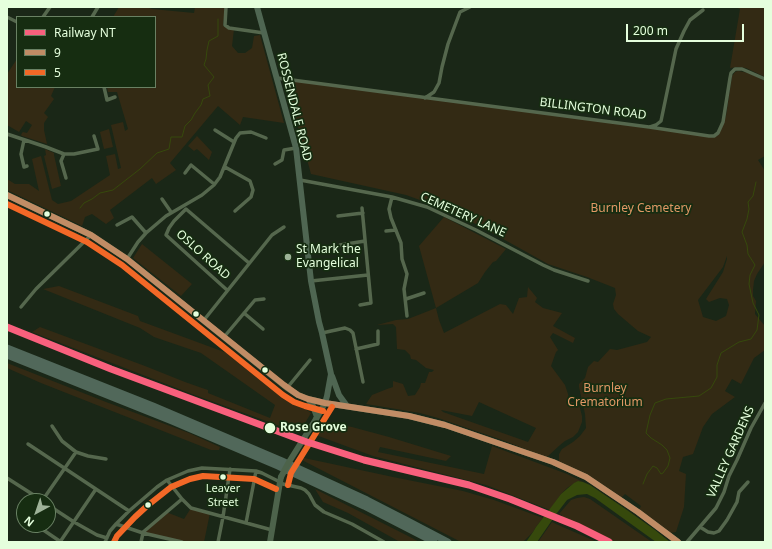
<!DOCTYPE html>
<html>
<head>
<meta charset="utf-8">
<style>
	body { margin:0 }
	#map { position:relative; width:772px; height:549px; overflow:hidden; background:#1a2717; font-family:"Noto Sans",sans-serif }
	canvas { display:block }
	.frame { position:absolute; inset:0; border:8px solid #e5ffdd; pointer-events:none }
	.legend { position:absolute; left:16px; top:16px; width:140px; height:72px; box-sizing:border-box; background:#162d11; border:1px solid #698163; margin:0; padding:5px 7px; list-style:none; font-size:12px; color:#e5ffdd }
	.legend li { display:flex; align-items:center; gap:8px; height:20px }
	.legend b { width:20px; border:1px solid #698163 }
	.north { position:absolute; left:16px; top:493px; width:40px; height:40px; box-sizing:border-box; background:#162d11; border:1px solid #698163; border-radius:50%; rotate:220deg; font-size:11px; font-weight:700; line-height:16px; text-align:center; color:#e5ffdd }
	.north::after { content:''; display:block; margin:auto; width:14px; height:18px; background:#9eb398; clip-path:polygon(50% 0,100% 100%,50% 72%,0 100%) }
	.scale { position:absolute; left:626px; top:24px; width:118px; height:18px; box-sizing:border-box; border:2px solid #e5ffdd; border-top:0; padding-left:5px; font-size:12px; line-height:14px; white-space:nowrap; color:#e5ffdd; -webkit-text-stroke:3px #162d11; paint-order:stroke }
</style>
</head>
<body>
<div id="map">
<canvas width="772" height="549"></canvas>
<div class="frame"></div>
<ul class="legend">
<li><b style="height:5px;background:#f8607d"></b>Railway NT</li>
<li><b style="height:5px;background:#c18c65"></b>9</li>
<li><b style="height:5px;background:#f36827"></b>5</li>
</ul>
<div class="north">N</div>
<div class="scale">200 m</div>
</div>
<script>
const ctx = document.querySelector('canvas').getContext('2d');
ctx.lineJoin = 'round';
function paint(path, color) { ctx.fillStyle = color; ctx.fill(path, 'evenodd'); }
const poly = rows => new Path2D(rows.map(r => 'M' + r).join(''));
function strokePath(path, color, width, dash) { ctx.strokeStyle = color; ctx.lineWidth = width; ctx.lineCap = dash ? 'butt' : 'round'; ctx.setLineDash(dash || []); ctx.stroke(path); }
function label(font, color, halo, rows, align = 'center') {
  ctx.font = font + ' "Noto Sans",sans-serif'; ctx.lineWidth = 3.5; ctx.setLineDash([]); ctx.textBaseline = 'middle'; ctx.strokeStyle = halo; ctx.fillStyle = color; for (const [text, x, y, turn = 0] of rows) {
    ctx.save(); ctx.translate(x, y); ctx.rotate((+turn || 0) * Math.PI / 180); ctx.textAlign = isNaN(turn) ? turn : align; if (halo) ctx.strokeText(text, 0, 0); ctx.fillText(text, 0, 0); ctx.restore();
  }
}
const green = poly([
	[119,7,146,7,152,9,194,13,195,7,222,7,225,8,223,26,234,29,232,46,238,53,245,53,252,48,254,36,260,35,284,123,243,117,240,125,218,106,170,163,176,170,156,184,152,178,110,210,114,218,106,224,92,214,85,217,82,226,7,190,7,179,15,184,29,184,39,191,32,159,41,156,52,200,58,204,71,201,110,175,106,156,115,154,118,169,121,168,111,125,123,122,125,131,128,129,117,92,108,92,107,87,155,87,155,17,113,17],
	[735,7,765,7,765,77,746,68,738,67,730,68,740,9],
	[17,59,17,87,55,87,51,96,54,99,44,113,48,117,44,123,44,130,47,144,22,136,21,135,22,133,23,132,27,133,32,125,26,121,19,132,7,125,7,74],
	[738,71,749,73,765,81,765,156,758,160,765,171,765,262,757,274,754,281,753,290,753,296,756,301,755,314,765,326,765,350,754,358,741,384,732,379,725,391,735,397,712,414,703,427,693,454,683,457,679,471,686,474,684,507,676,532,670,533,639,510,641,506,625,494,621,498,560,464,559,460,559,454,562,449,573,442,580,436,586,428,585,414,579,387,579,384,585,378,588,367,594,361,598,362,610,349,617,350,647,342,651,337,638,331,618,314,614,309,613,304,616,295,615,288,587,277,548,264,478,225,442,208,406,195,311,174,285,79,715,137,718,135,722,127,726,116,732,76,735,72],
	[727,256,727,259,723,272,706,299,709,302,720,298,727,299,729,305,726,316,716,321,703,317,698,300,723,267],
	[109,129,113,147,104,149,100,132],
	[197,136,212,152,209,160,197,149,194,151,188,146],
	[45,149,54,153,54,155,61,186,52,189,44,156,46,155],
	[444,217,506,249,496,261,493,262,485,272,478,283,436,308,439,320,444,333,500,304,506,305,513,314,519,298,527,297,528,287,537,298,535,302,543,308,562,313,553,326,575,338,573,343,553,333,550,337,558,350,556,352,551,366,565,385,568,394,569,401,579,404,582,416,582,422,578,432,573,437,565,441,560,445,547,457,542,456,505,441,438,418,420,413,366,404,372,395,387,389,393,387,393,381,403,384,408,396,415,395,420,387,421,383,425,383,429,372,432,372,434,370,426,368,416,360,411,359,410,355,405,350,397,349,396,327,393,324,377,325,396,320,408,319,436,308,419,246],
	[479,402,536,428,528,442,443,412,441,410,472,416],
	[142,244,192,284,181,296,133,258],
	[59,286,138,316,140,321,227,353,311,413,299,433,192,394,32,332,40,327,145,366,185,382,202,388,208,390,208,393,270,418,275,405,201,353,154,337,140,328,43,289],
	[7,363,106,402,189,433,220,447,219,450,211,450,41,383,7,368],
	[320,421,352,427,389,437,451,456,446,461,380,447,378,452,484,474,492,446,567,474,583,482,578,481,567,488,561,494,550,510,486,485,373,456,313,434],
	[298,458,304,458,323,462,393,477,463,491,494,500,543,518,536,527,533,532,523,542,461,542],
	[315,489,414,539,419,542,400,542,348,513,323,502],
	[584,497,590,499,652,542,612,542,561,517,562,515,559,514,571,500,577,498],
	[191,508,210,513,204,542,182,542,143,533,166,512,184,519],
	[552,522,556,524,597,542,538,542]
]);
const water = poly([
	[578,481,583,482,590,485,627,510,655,530,670,542,656,542,595,498,587,494,577,495,567,500,557,513,537,542,526,542,533,532,536,527,549,510,561,494,574,483]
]);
const stream = poly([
	[80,208,84,203,92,199,100,193,113,190,140,169,157,153,169,149,171,137,182,137,185,126,191,120,195,113,201,105,203,99,210,96,208,85,214,77,204,65,206,59,207,50,209,41,218,36,218,19],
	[643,484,647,474,653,466,657,468,661,474,663,473,668,466,670,458,667,450,662,445,651,438,646,433,650,415,655,403,666,399,699,396,711,388,717,377,717,365,721,353,739,342,751,339,757,330,759,315,753,303,749,284,750,275,755,265,748,254,747,245,742,232,747,219,749,209,748,202,753,196,756,182]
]);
const minor = poly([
	[226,7,225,25,229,28,264,33],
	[7,17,17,22],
	[43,17,50,7],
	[92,17,98,7],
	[277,78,649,127,709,136,714,136,718,133,723,122,730,78,731,73,735,69,742,69,765,79],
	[104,87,107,100,115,97],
	[425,98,434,92,439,83,442,67,448,44,460,12,470,7],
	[650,127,656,125,661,121,676,49,684,31,690,20,703,10],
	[215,130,234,142],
	[7,134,46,147,64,154,74,154,98,149,94,136],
	[24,140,21,154,24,167,27,166],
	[64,154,61,161,66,178],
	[275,164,282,160,284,150,296,148],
	[225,167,250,181,253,190,251,197,235,211],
	[185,173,191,165,214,184],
	[300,180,392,197,427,207,476,230,543,265,554,270,588,281],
	[392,197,389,209,391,218,401,243,402,259,407,274,404,289,407,316],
	[162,199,171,212],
	[338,216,363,213],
	[117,225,132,217,146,233],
	[386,231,396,230],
	[340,245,365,241],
	[127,259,138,242,146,233,166,216,202,195,214,185,220,177,236,138,240,133,251,132,266,138],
	[311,281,368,275],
	[227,290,166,235,169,228,174,221,186,209,249,263],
	[406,299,424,293],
	[360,305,371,303,362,208],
	[21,307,36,289,91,235],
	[244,313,263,329],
	[204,320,272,235,284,227],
	[322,333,345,328,350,330,353,333,363,382],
	[224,337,255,300,264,299],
	[356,349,378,344,378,331],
	[287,388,310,360],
	[52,426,62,441,76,452,88,456,106,459],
	[28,444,129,511],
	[7,478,43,501],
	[167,480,182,499,191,508,272,530],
	[42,501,76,452],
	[48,505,74,522,97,535,107,538],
	[246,523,256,471],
	[116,524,143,533,182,542],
	[36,525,61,542],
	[700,527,708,532,714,533,719,531,727,520,737,502,739,492,748,482],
	[142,533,182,499],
	[60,542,96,489],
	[105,542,110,531,116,524,129,511,157,487,167,480,188,471,202,468,256,471,262,473,280,482,283,484,301,488,305,490,309,494,315,505,324,512,352,524,384,542],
	[141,542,143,533],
	[218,542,223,517,230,469],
	[687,542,716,508,724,492,729,476,737,460,751,428,765,403]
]);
const primary = poly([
	[7,195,91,235,127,259,287,388,298,395,308,399,325,403,316,419],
	[308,399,313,406,317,417],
	[270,542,280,482,281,477]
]);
const trunk = poly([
	[257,7,296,148,311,281,319,322,322,333,331,374,327,396,325,403,409,416,445,425,553,462,586,477,638,512,678,542],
	[332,376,339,395,347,406]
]);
const motorway = poly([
	[7,348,153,406,282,461,367,500,406,520,448,542],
	[7,355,172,421,278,466,364,506,434,542]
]);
const primaryBridge = poly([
	[281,477,289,462,316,419]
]);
const bus1 = poly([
	[7,195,91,235,127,259,284,385,298,395,308,399,325,403,409,416,445,425,553,462,586,477,638,512,678,542]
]);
const bus2 = poly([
	[7,204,87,242,122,265,283,395,294,402,305,406,323,411],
	[288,485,291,473,332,407],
	[114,542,117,536,135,517,147,506,171,487,190,479,203,476,254,479,276,489]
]);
const rail1 = poly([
	[7,327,111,369,304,441,364,460,469,485,510,499,577,526,609,542]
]);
const markers = [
	[47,214,3.5,"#e5ffdd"],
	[288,257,4,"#9eb398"],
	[196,314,3.5,"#e5ffdd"],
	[265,370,3.5,"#e5ffdd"],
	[270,428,6,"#e5ffdd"],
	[223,477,3.5,"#e5ffdd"],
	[148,505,3.5,"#e5ffdd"]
];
const busNames = [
	["Leaver",223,489],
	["Street",223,503]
];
const streetNames = [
	["ROSSENDALE ROAD",294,107,76],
	["BILLINGTON ROAD",593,109,7],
	["CEMETERY LANE",463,215,24],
	["OSLO ROAD",203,255,42],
	["VALLEY GARDENS",731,452,-66]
];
const parkNames = [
	["Burnley Cemetery",641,209],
	["Burnley",605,389],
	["Crematorium",605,403]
];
const poiNames = [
	["St Mark the",296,250],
	["Evangelical",296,264]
];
const stopNames = [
	["Rose Grove",280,428]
];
paint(green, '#332a14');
paint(water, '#36490c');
strokePath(stream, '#36490c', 1);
strokePath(minor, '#55674d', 3.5);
strokePath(primary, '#4d634b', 6);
strokePath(trunk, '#4f6652', 6);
strokePath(motorway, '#51685a', 7);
strokePath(primaryBridge, '#4d634b', 6);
strokePath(bus1, '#c18c65', 6);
strokePath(bus2, '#f36827', 6);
strokePath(rail1, '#f8607d', 7);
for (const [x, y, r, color] of markers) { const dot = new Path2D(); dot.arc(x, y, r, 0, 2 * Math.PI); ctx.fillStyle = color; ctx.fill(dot); strokePath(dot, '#162d11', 1.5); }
label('11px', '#e5ffdd', '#162d11', busNames);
label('12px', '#e5ffdd', '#162d11', streetNames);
label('12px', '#e29866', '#162d11', parkNames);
label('12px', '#e5ffdd', '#162d11', poiNames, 'left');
label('bold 12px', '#e5ffdd', '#162d11', stopNames, 'left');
</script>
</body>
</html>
